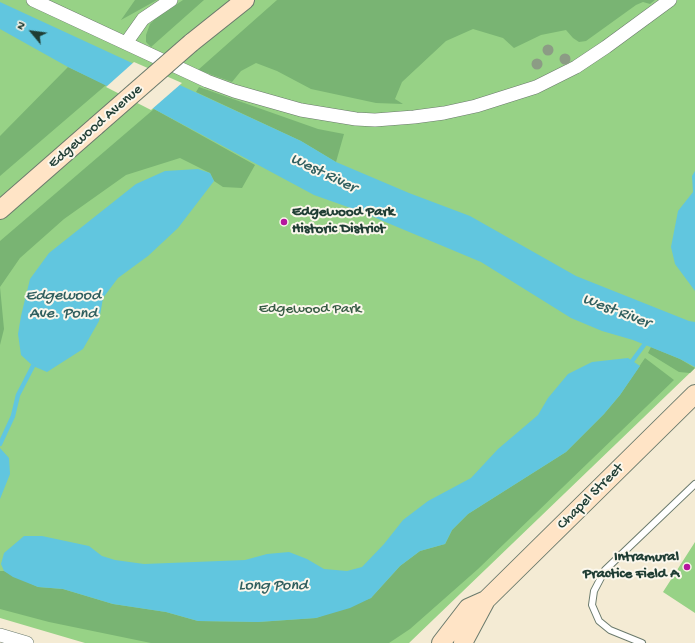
<!DOCTYPE html>
<html>
<head>
<meta charset="utf-8">
<style>
	body { margin:0 }
	#map { position:relative; width:695px; height:643px; overflow:hidden; background:#f4ebd4; font-family:"Gochi Hand",sans-serif }
	canvas { display:block }
	.north { position:absolute; left:12px; top:12px; width:40px; height:40px; -webkit-text-stroke:3px #fbf7ec; paint-order:stroke; rotate:299deg; font-size:11px; font-weight:700; line-height:16px; text-align:center; color:#1f3d34 }
	.north::after { content:''; display:block; margin:auto; width:14px; height:18px; background:#1f3d34; clip-path:polygon(50% 0,100% 100%,50% 72%,0 100%) }
</style>
</head>
<body>
<div id="map">
<canvas width="695" height="643"></canvas>
<div class="north">N</div>
</div>
<script>
const ctx = document.querySelector('canvas').getContext('2d');
ctx.lineJoin = 'round';
function paint(path, color) { ctx.fillStyle = color; ctx.fill(path, 'evenodd'); }
const poly = rows => new Path2D(rows.map(r => 'M' + r).join(''));
function strokePath(path, color, width, dash) { ctx.strokeStyle = color; ctx.lineWidth = width; ctx.lineCap = dash ? 'butt' : 'round'; ctx.setLineDash(dash || []); ctx.stroke(path); }
function label(font, color, halo, rows, align = 'center') {
  ctx.font = font + ' "Gochi Hand",sans-serif'; ctx.lineWidth = 4; ctx.setLineDash([]); ctx.textBaseline = 'middle'; ctx.strokeStyle = halo; ctx.fillStyle = color; for (const [text, x, y, turn = 0] of rows) {
    ctx.save(); ctx.translate(x, y); ctx.rotate((+turn || 0) * Math.PI / 180); ctx.textAlign = isNaN(turn) ? turn : align; if (halo) ctx.strokeText(text, 0, 0); ctx.fillText(text, 0, 0); ctx.restore();
  }
}
const green = poly([
	[0,0,695,0,695,368,409,643,85,643,0,618],
	[695,542,695,613,663,592]
]);
const forest = poly([
	[135,0,157,0,121,20],
	[183,0,204,0,151,47,146,42,146,35,150,24,156,18],
	[277,0,655,0,650,4,643,2,636,5,586,41,579,42,573,38,566,30,541,35,514,48,503,38,473,29,446,41,402,82,395,99,403,104,376,103,311,89,277,71,256,63,241,71,232,82,198,70],
	[68,67,106,85,0,176,0,136],
	[199,87,318,129,344,134,336,162,301,141,196,92],
	[154,109,255,165,242,188,223,187,214,181,210,173,180,158,126,175,64,219,20,258,0,287,4,329,0,345,0,241],
	[651,347,680,359,695,368,690,373,679,372,648,353],
	[645,358,674,380,478,569,410,629,389,643,151,643,49,622,0,609,0,571,4,571,38,587,63,589,113,604,166,612,198,621,258,622,316,618,371,598,400,566,420,551,445,544,452,530,468,514,566,452,604,414,620,395]
]);
const water = poly([
	[0,2,301,141,336,162,409,193,470,216,576,276,689,321,695,322,695,367,680,359,633,340,602,331,571,318,481,262,359,211,314,195,154,109,68,67,0,29],
	[198,169,210,173,214,181,178,228,148,256,118,278,103,298,99,321,83,349,47,372,33,366,21,355,18,334,21,316,30,279,49,253,136,184,165,171],
	[695,171,695,291,675,264,671,247,678,211,693,192,692,176],
	[628,358,640,366,620,395,604,414,566,452,468,514,452,530,445,544,420,551,400,566,371,598,350,608,316,618,258,622,198,621,166,612,113,604,63,589,38,587,13,577,4,571,1,564,4,553,24,536,42,536,89,546,102,556,115,560,144,564,245,560,267,554,289,552,307,559,324,569,347,571,362,567,384,544,403,520,428,501,471,478,498,449,538,415,548,398,568,374,592,362],
	[0,448,9,458,10,474,0,499]
]);
const pier = poly([
	[134,62,182,83,151,110,106,87]
]);
const stream = poly([
	[630,364,647,341],
	[0,444,13,416,18,395,33,366]
]);
const lane = poly([
	[642,643,610,630,599,621,592,605,594,591,605,570,695,484]
]);
const street = poly([
	[33,0,207,81,234,91,301,110,356,119,375,120,414,117,444,113,476,106,536,87,576,67,606,47,670,0],
	[126,43,143,19,171,0],
	[0,635,27,643]
]);
const secondary = poly([
	[191,43,245,0],
	[0,210,96,126],
	[441,643,468,608,486,600],
	[463,643,486,600,695,394]
]);
const secondaryBridge = poly([
	[96,126,191,43]
]);
const trees = [
	[548,50],
	[565,59],
	[537,64]
];
const markers = [
	[284,222,4,"#b5179e"],
	[687,567,4,"#b5179e"]
];
const streetNames = [
	["Edgewood Avenue",96,127,-41],
	["Chapel Street",591,497,-45]
];
const poiNames = [
	["Edgewood Park",292,213],
	["Historic District",292,230],
	["Intramural",679,558,"right"],
	["Practice Field A",679,575,"right"]
];
const parkNames = [
	["Edgewood Park",310,310]
];
const waterNames = [
	["West River",323,174,26],
	["Edgewood",63,297],
	["Ave. Pond",63,315],
	["West River",616,312,21],
	["Long Pond",273,587]
];
paint(green, '#97d286');
paint(forest, '#79b473');
paint(water, '#61c6df');
paint(pier, '#f4ebd4');
strokePath(stream, '#61c6df', 4.5);
strokePath(lane, '#6a7a6c', 8);
strokePath(street, '#6a7a6c', 14);
strokePath(secondary, '#6a7a6c', 20);
strokePath(lane, '#fff', 6);
strokePath(street, '#fff', 13);
strokePath(secondary, '#ffe4c6', 18);
strokePath(secondaryBridge, '#6a7a6c', 20, []);
strokePath(secondaryBridge, '#ffe4c6', 18);
ctx.fillStyle = '#8c9c85';
for (const [x, y] of trees) { ctx.beginPath(); ctx.arc(x, y, 5.5, 0, 2 * Math.PI); ctx.fill(); }
for (const [x, y, r, color] of markers) { const dot = new Path2D(); dot.arc(x, y, r, 0, 2 * Math.PI); ctx.fillStyle = color; ctx.fill(dot); strokePath(dot, '#fbf7ec', 1.5); }
label('15px', '#1f3d34', '#fbf7ec', streetNames);
label('bold 15px', '#1f3d34', '#fbf7ec', poiNames, 'left');
label('15px', '#375b44', '#fbf7ec', parkNames);
label('italic 16px', '#305f5f', '#fbf7ec', waterNames);
</script>
</body>
</html>
